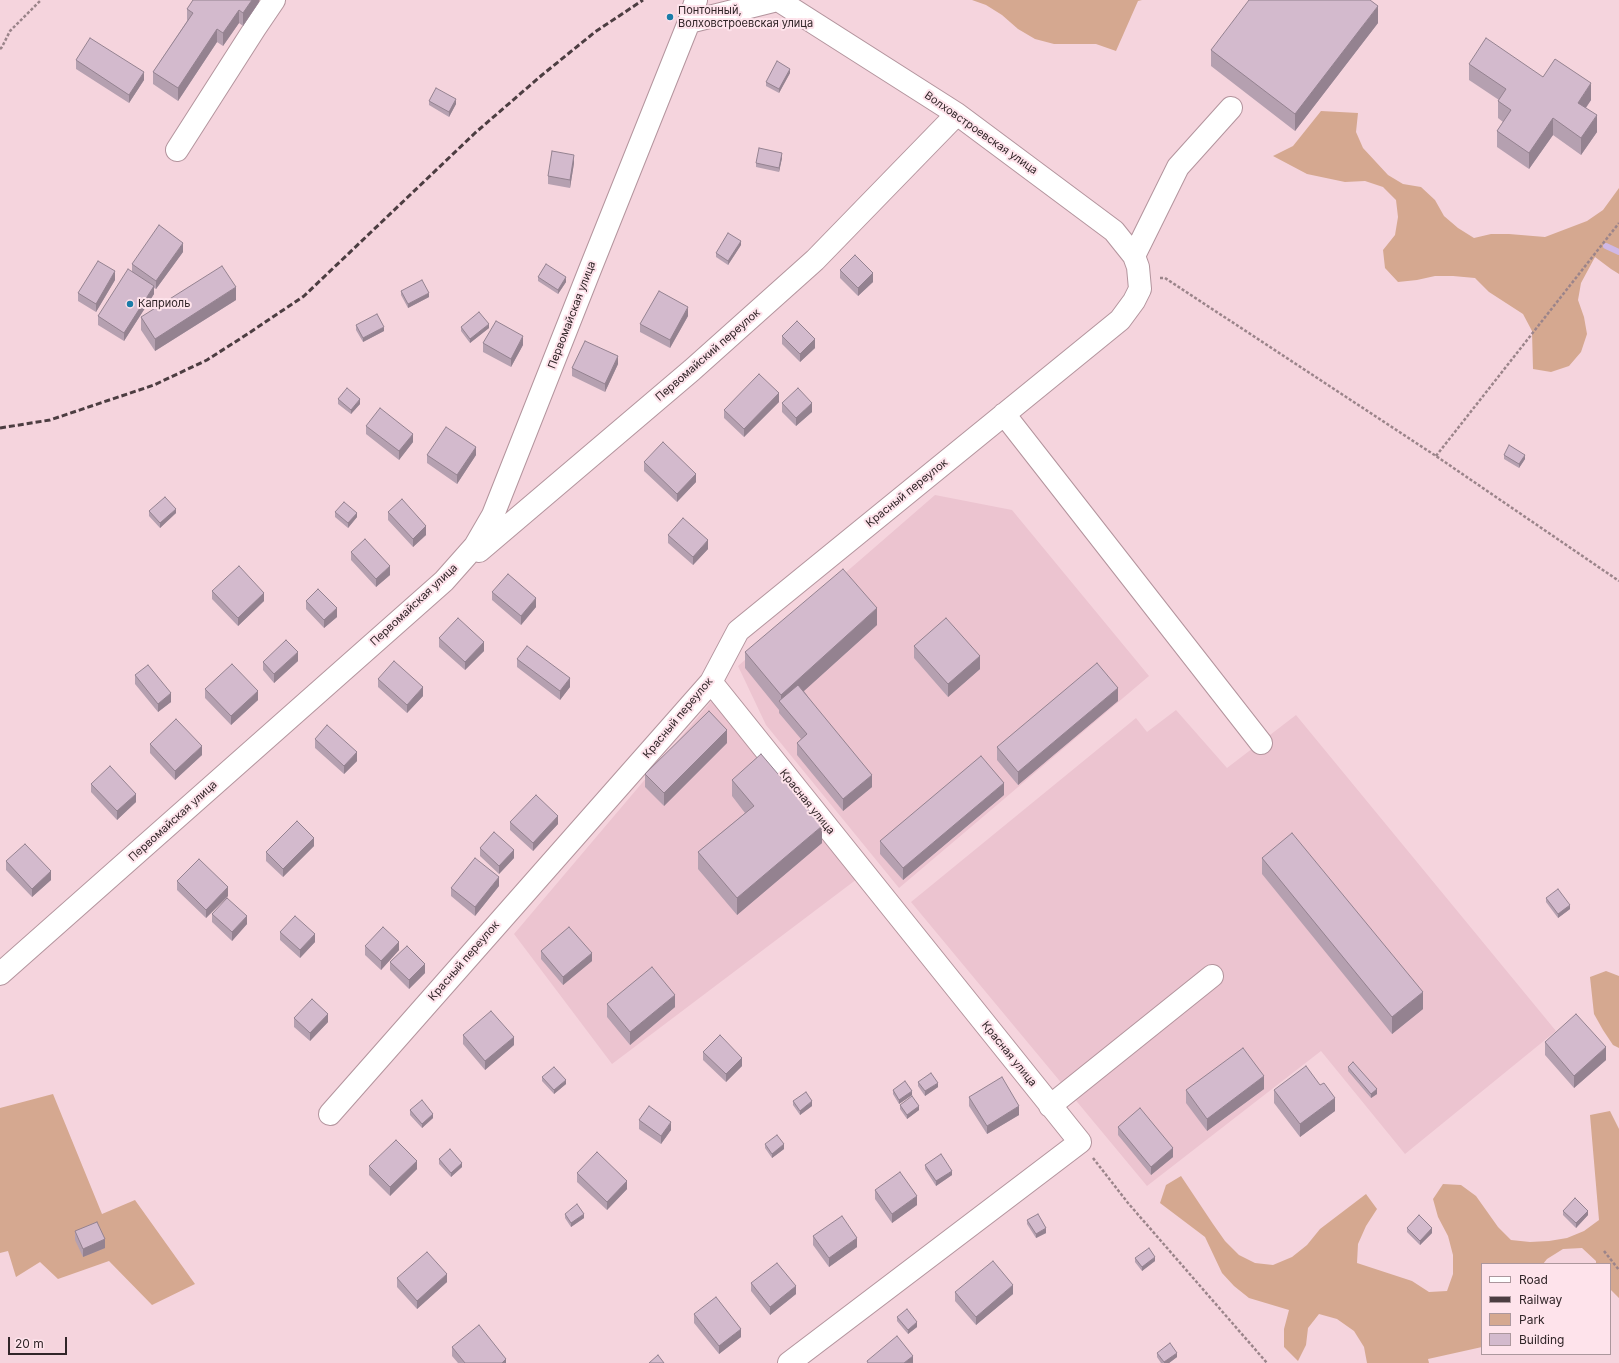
<!DOCTYPE html>
<html>
<head>
<meta charset="utf-8">
<style>
	body { margin:0 }
	#map { position:relative; width:1619px; height:1363px; overflow:hidden; background:#f5d4dd; font-family:Inter,sans-serif }
	canvas { display:block }
	.legend { position:absolute; left:1481px; top:1263px; width:130px; height:92px; box-sizing:border-box; background:#fee3eb; border:1px solid #ac979d; margin:0; padding:5px 7px; list-style:none; font-size:12px; color:#312528 }
	.legend li { display:flex; align-items:center; gap:8px; height:20px }
	.legend b { width:20px; border:1px solid #ac979d }
	.scale { position:absolute; left:8px; top:1337px; width:59px; height:18px; box-sizing:border-box; border:2px solid #312528; border-top:0; padding-left:5px; font-size:12px; line-height:14px; white-space:nowrap; color:#312528; -webkit-text-stroke:3px #fee3eb; paint-order:stroke }
</style>
</head>
<body>
<div id="map">
<canvas width="1619" height="1363"></canvas>
<ul class="legend">
<li><b style="height:5px;background:#fff"></b>Road</li>
<li><b style="height:5px;background:#4c3d41"></b>Railway</li>
<li><b style="height:11px;background:#d5a890"></b>Park</li>
<li><b style="height:11px;background:#d3bacd"></b>Building</li>
</ul>
<div class="scale">20 m</div>
</div>
<script>
const ctx = document.querySelector('canvas').getContext('2d');
ctx.lineJoin = 'round';
function paint(path, color) { ctx.fillStyle = color; ctx.fill(path, 'evenodd'); }
const poly = rows => new Path2D(rows.map(r => 'M' + r).join(''));
function strokePath(path, color, width, dash) { ctx.strokeStyle = color; ctx.lineWidth = width; ctx.lineCap = dash ? 'butt' : 'round'; ctx.setLineDash(dash || []); ctx.stroke(path); }
function label(font, color, halo, rows, align = 'center') {
  ctx.font = font + ' Inter,sans-serif'; ctx.lineWidth = 4; ctx.setLineDash([]); ctx.textBaseline = 'middle'; ctx.strokeStyle = halo; ctx.fillStyle = color; for (const [text, x, y, turn = 0] of rows) {
    ctx.save(); ctx.translate(x, y); ctx.rotate((+turn || 0) * Math.PI / 180); ctx.textAlign = isNaN(turn) ? turn : align; if (halo) ctx.strokeText(text, 0, 0); ctx.fillText(text, 0, 0); ctx.restore();
  }
}
const built = poly([
	[935,495,1012,510,1149,676,899,888,766,725,738,666],
	[714,698,857,879,612,1064,514,934],
	[1176,710,1227,768,1296,715,1556,1031,1405,1154,1321,1051,1147,1186,911,902,1136,718,1147,732]
]);
const green = poly([
	[972,0,1142,0,1138,1,1116,51,1096,44,1054,44,1035,39,1018,29,1002,15,986,5],
	[1321,111,1358,113,1356,132,1363,148,1388,175,1403,184,1421,187,1435,200,1444,216,1458,228,1474,238,1491,234,1509,234,1545,237,1587,221,1603,210,1619,188,1619,274,1611,269,1595,257,1581,283,1578,300,1584,317,1587,334,1581,352,1569,366,1551,372,1533,369,1532,331,1523,314,1489,292,1475,278,1453,276,1435,276,1417,280,1398,282,1385,268,1383,250,1395,235,1398,217,1396,200,1383,187,1365,181,1345,182,1307,174,1273,156,1293,146],
	[1606,971,1619,976,1619,1048,1613,1045,1603,1030,1594,1014,1590,977],
	[53,1094,102,1214,135,1200,195,1284,152,1305,109,1261,58,1279,40,1262,16,1277,8,1251,0,1253,0,1108],
	[1610,1111,1619,1129,1619,1298,1610,1289,1610,1264,1596,1264,1596,1261,1582,1248,1563,1249,1547,1259,1543,1264,1482,1264,1482,1347,1428,1359,1429,1363,1367,1363,1364,1347,1354,1331,1337,1319,1319,1314,1308,1328,1306,1345,1298,1361,1284,1347,1284,1329,1289,1310,1249,1298,1234,1286,1222,1273,1205,1237,1160,1203,1166,1185,1181,1176,1213,1224,1225,1241,1239,1255,1255,1263,1273,1265,1292,1257,1307,1245,1320,1229,1366,1194,1377,1209,1366,1226,1358,1244,1357,1263,1412,1281,1429,1292,1447,1291,1453,1274,1453,1255,1448,1236,1438,1217,1433,1199,1443,1184,1461,1185,1476,1196,1498,1227,1511,1240,1530,1242,1549,1241,1567,1238,1584,1231,1599,1220,1590,1115]
]);
const stream = poly([
	[1606,246,1619,252]
]);
const path = poly([
	[0,49,2,47,10,31,41,0],
	[1160,278,1165,278,1436,456,1619,581],
	[1436,456,1619,223],
	[1093,1158,1128,1203,1267,1363],
	[1604,1251,1619,1270]
]);
const minor = poly([
	[689,22,777,0],
	[177,150,255,28,274,0],
	[1134,256,1178,167,1231,108],
	[1004,414,1261,743],
	[479,551,692,370,815,260,957,114],
	[711,682,1080,1142,789,1363],
	[0,974,444,581,475,546,493,515,589,272,689,22,696,0],
	[1050,1106,1212,976],
	[330,1114,711,682,738,631,1120,320,1134,301,1140,289,1138,267,1134,256,1114,231,957,114,778,0]
]);
const rail = poly([
	[0,428,50,420,154,385,207,360,249,333,304,296,475,133,542,75,595,32,643,0]
]);
const wall = poly([
	[259,0,259,2,243,26,239,23,223,46,217,42,178,101,153,84,153,72,187,21,187,9],
	[1378,23,1295,131,1211,66,1211,50],
	[76,60,144,80,129,103,76,69],
	[1469,64,1543,77,1591,100,1586,108,1597,132,1581,155,1553,135,1529,169,1497,147,1497,131,1503,122,1498,118,1498,101,1499,100,1469,80],
	[790,73,779,93,766,86,766,82],
	[429,101,456,104,449,117,429,105],
	[782,158,779,172,756,167,756,163],
	[574,163,570,188,548,184,548,176],
	[741,245,728,265,716,257,716,253],
	[183,252,156,289,154,288,154,294,124,341,98,325,98,316,132,272,132,264],
	[840,270,873,282,858,296,840,278],
	[538,277,566,282,558,294,538,281],
	[115,280,96,312,78,301,78,293],
	[401,291,429,297,408,308,401,295],
	[236,300,155,351,141,330,141,317],
	[688,316,670,348,640,332,640,324],
	[356,325,384,331,363,342,356,330],
	[461,327,489,328,470,343,461,331],
	[782,336,815,348,800,362,782,344],
	[483,343,523,345,511,367,483,352],
	[618,364,605,392,572,376,572,368],
	[338,399,360,404,351,414,338,404],
	[779,402,744,437,724,418,724,410],
	[782,403,812,412,796,426,782,412],
	[366,426,413,442,399,460,366,434],
	[427,455,476,455,457,484,427,463],
	[1504,455,1525,459,1519,468,1504,459],
	[644,462,696,482,677,502,644,471],
	[149,511,176,513,160,528,149,516],
	[335,512,357,517,348,528,335,517],
	[388,512,426,535,413,547,388,520],
	[668,535,708,549,693,565,668,543],
	[351,552,390,575,376,587,351,560],
	[212,591,264,601,238,626,212,599],
	[492,592,536,607,521,625,492,600],
	[306,601,337,617,324,628,306,609],
	[877,625,804,691,872,787,843,811,797,755,797,743,801,739,779,713,779,710,745,668,745,652],
	[439,638,484,651,465,670,439,647],
	[914,646,980,669,948,697,914,658],
	[517,659,570,687,560,700,517,667],
	[298,661,274,683,263,670,263,662],
	[135,675,171,702,158,712,135,684],
	[378,679,423,696,407,713,378,687],
	[205,689,258,700,231,725,205,698],
	[1118,701,1018,785,997,760,997,747],
	[315,739,357,761,344,774,315,748],
	[727,743,664,806,645,787,645,774],
	[150,744,202,755,175,780,150,753],
	[732,780,822,843,737,915,698,869,698,852,745,813,732,796],
	[91,784,136,802,117,820,91,792],
	[1004,795,903,880,880,854,880,841],
	[510,822,558,824,533,851,510,830],
	[314,846,283,877,266,861,266,852],
	[480,848,514,858,499,874,480,856],
	[1262,858,1423,1009,1392,1034,1262,874],
	[6,861,51,880,32,897,6,870],
	[177,881,228,896,206,918,177,890],
	[499,886,475,916,451,896,451,888],
	[1546,898,1570,909,1558,918,1546,902],
	[212,914,247,924,232,941,212,922],
	[280,932,315,942,300,958,280,940],
	[365,946,399,950,381,970,365,955],
	[541,951,592,961,563,985,541,959],
	[390,962,425,973,409,989,390,970],
	[607,1004,675,1007,630,1045,607,1017],
	[294,1018,328,1022,310,1041,294,1027],
	[463,1035,514,1045,485,1070,463,1044],
	[1545,1042,1606,1060,1574,1088,1545,1055],
	[703,1052,742,1066,726,1082,703,1060],
	[1348,1067,1377,1094,1371,1098,1348,1071],
	[542,1077,566,1084,554,1094,542,1081],
	[918,1082,938,1087,925,1096,918,1086],
	[1264,1089,1207,1131,1186,1103,1186,1090],
	[893,1090,912,1095,899,1104,893,1094],
	[1274,1090,1335,1111,1300,1137,1274,1103],
	[969,1097,1019,1115,987,1134,969,1106],
	[793,1101,812,1106,800,1115,793,1105],
	[900,1105,919,1110,907,1119,900,1109],
	[410,1110,433,1118,422,1128,410,1115],
	[639,1120,671,1130,661,1144,639,1129],
	[1118,1127,1173,1157,1151,1175,1118,1135],
	[765,1144,784,1149,772,1158,765,1148],
	[439,1159,462,1167,451,1177,439,1164],
	[925,1165,952,1175,936,1186,925,1169],
	[369,1166,417,1169,390,1196,369,1175],
	[577,1173,627,1189,607,1210,577,1182],
	[875,1190,917,1205,892,1223,875,1199],
	[1563,1211,1588,1215,1576,1228,1563,1215],
	[565,1214,584,1218,571,1227,565,1218],
	[1027,1220,1046,1233,1036,1238,1027,1224],
	[1407,1228,1432,1233,1420,1245,1407,1232],
	[75,1231,105,1248,83,1257,75,1240],
	[813,1236,857,1247,829,1267,813,1245],
	[1135,1258,1155,1261,1142,1271,1135,1262],
	[397,1278,447,1282,417,1309,397,1287],
	[751,1283,796,1294,770,1315,751,1291],
	[955,1292,1013,1294,976,1325,955,1301],
	[694,1314,741,1337,719,1354,694,1323],
	[897,1317,917,1327,908,1334,897,1321],
	[452,1347,506,1363,458,1363,452,1356],
	[1157,1353,1177,1357,1169,1363,1161,1363,1157,1357]
]);
const shadedWall = poly([
	[252,0,259,0,259,2,243,26,243,13],
	[1378,6,1378,23,1295,131,1295,114],
	[239,10,239,23,223,46,223,33],
	[217,29,217,42,178,101,178,88],
	[790,69,790,73,779,93,779,89],
	[144,72,144,80,129,103,129,95],
	[1591,83,1591,100,1578,119,1578,103],
	[456,99,456,104,449,117,449,112],
	[1597,115,1597,132,1581,155,1581,138],
	[1553,118,1553,135,1529,169,1529,153],
	[782,153,782,158,779,172,779,168],
	[574,155,574,163,570,188,570,180],
	[741,241,741,245,728,265,728,261],
	[183,243,183,252,156,289,156,281],
	[115,271,115,280,96,312,96,304],
	[873,273,873,282,858,296,858,288],
	[566,277,566,282,558,294,558,290],
	[154,286,154,294,124,341,124,333],
	[236,287,236,300,155,351,155,339],
	[429,293,429,297,408,308,408,304],
	[688,307,688,316,670,348,670,340],
	[489,324,489,328,470,343,470,339],
	[384,327,384,331,363,342,363,338],
	[523,336,523,345,511,367,511,359],
	[815,339,815,348,800,362,800,354],
	[618,356,618,364,605,392,605,384],
	[779,393,779,402,744,437,744,429],
	[360,399,360,404,351,414,351,410],
	[812,403,812,412,796,426,796,418],
	[413,434,413,442,399,460,399,451],
	[476,447,476,455,457,484,457,475],
	[1525,455,1525,459,1519,468,1519,464],
	[696,474,696,482,677,502,677,494],
	[176,509,176,513,160,528,160,523],
	[357,513,357,517,348,528,348,523],
	[426,526,426,535,413,547,413,539],
	[708,540,708,549,693,565,693,557],
	[390,566,390,575,376,587,376,579],
	[264,593,264,601,238,626,238,618],
	[536,598,536,607,521,625,521,616],
	[337,608,337,617,324,628,324,620],
	[877,608,877,625,785,708,781,703,781,695],
	[484,642,484,651,465,670,465,662],
	[298,652,298,661,274,683,274,674],
	[980,656,980,669,948,697,948,684],
	[570,678,570,687,560,700,560,691],
	[423,687,423,696,407,713,407,705],
	[1118,688,1118,701,1018,785,1018,772],
	[258,691,258,700,231,725,231,716],
	[171,693,171,702,158,712,158,704],
	[727,730,727,743,664,806,664,793],
	[202,746,202,755,175,780,175,771],
	[357,752,357,761,344,774,344,766],
	[872,775,872,787,843,811,843,799],
	[1004,783,1004,795,903,880,903,868],
	[136,794,136,802,117,820,117,811],
	[558,816,558,824,533,851,533,843],
	[822,826,822,843,737,915,737,898],
	[314,838,314,846,283,877,283,869],
	[514,850,514,858,499,874,499,866],
	[51,871,51,880,32,897,32,889],
	[499,877,499,886,475,916,475,907],
	[228,887,228,896,206,918,206,910],
	[1570,905,1570,909,1558,918,1558,914],
	[247,916,247,924,232,941,232,932],
	[315,934,315,942,300,958,300,950],
	[399,942,399,950,381,970,381,961],
	[592,953,592,961,563,985,563,977],
	[425,964,425,973,409,989,409,980],
	[1423,992,1423,1009,1392,1034,1392,1017],
	[675,995,675,1007,630,1045,630,1032],
	[328,1014,328,1022,310,1041,310,1033],
	[514,1037,514,1045,485,1070,485,1061],
	[1606,1047,1606,1060,1574,1088,1574,1076],
	[742,1058,742,1066,726,1082,726,1074],
	[1264,1076,1264,1089,1207,1131,1207,1119],
	[566,1080,566,1084,554,1094,554,1090],
	[938,1083,938,1087,925,1096,925,1091],
	[1377,1089,1377,1094,1371,1098,1371,1094],
	[912,1091,912,1095,899,1104,899,1100],
	[1335,1098,1335,1111,1300,1137,1300,1124],
	[812,1101,812,1106,800,1115,800,1111],
	[919,1106,919,1110,907,1119,907,1115],
	[1019,1106,1019,1115,987,1134,987,1126],
	[433,1114,433,1118,422,1128,422,1124],
	[671,1122,671,1130,661,1144,661,1136],
	[784,1144,784,1149,772,1158,772,1154],
	[1173,1148,1173,1157,1151,1175,1151,1167],
	[417,1161,417,1169,390,1196,390,1187],
	[462,1163,462,1167,451,1177,451,1173],
	[952,1171,952,1175,936,1186,936,1181],
	[627,1181,627,1189,607,1210,607,1202],
	[917,1196,917,1205,892,1223,892,1214],
	[1588,1211,1588,1215,1576,1228,1576,1223],
	[584,1214,584,1218,571,1227,571,1223],
	[1046,1228,1046,1233,1036,1238,1036,1234],
	[1432,1228,1432,1233,1420,1245,1420,1241],
	[857,1238,857,1247,829,1267,829,1258],
	[105,1239,105,1248,83,1257,83,1249],
	[1155,1257,1155,1261,1142,1271,1142,1267],
	[447,1274,447,1282,417,1309,417,1301],
	[1013,1285,1013,1294,976,1325,976,1317],
	[796,1286,796,1294,770,1315,770,1307],
	[917,1322,917,1327,908,1334,908,1330],
	[741,1329,741,1337,719,1354,719,1346],
	[1177,1353,1177,1357,1169,1363,1164,1363,1164,1362],
	[913,1356,913,1363,904,1363],
	[506,1359,506,1363,502,1363]
]);
const building = poly([
	[193,0,252,0,243,13,239,10,223,33,217,29,178,88,153,72,193,13,187,9,193,0],
	[1249,0,1370,0,1378,6,1295,114,1211,50,1249,0],
	[90,38,144,72,129,95,76,60,90,38],
	[1486,38,1543,77,1555,59,1591,83,1578,103,1597,115,1581,138,1553,118,1529,153,1497,131,1511,110,1498,101,1506,89,1469,64,1486,38],
	[777,61,790,69,779,89,766,82,777,61],
	[436,88,456,99,449,112,429,101,436,88],
	[759,148,782,153,779,168,756,163,759,148],
	[552,151,574,155,570,180,548,176,552,151],
	[159,225,183,243,156,281,132,264,159,225],
	[728,233,741,241,728,261,716,253,728,233],
	[855,255,873,273,858,288,840,270,855,255],
	[98,261,115,271,96,304,78,293,98,261],
	[546,264,566,277,558,290,538,277,546,264],
	[222,266,236,287,155,339,141,317,222,266],
	[128,269,154,286,124,333,98,316,128,269],
	[422,280,429,293,408,304,401,291,422,280],
	[659,291,688,307,670,340,640,324,659,291],
	[479,312,489,324,470,339,461,327,479,312],
	[377,314,384,327,363,338,356,325,377,314],
	[496,321,523,336,511,359,483,343,496,321],
	[797,321,815,339,800,354,782,336,797,321],
	[585,341,618,356,605,384,572,368,585,341],
	[759,374,779,393,744,429,724,410,759,374],
	[347,388,360,399,351,410,338,399,347,388],
	[798,388,812,403,796,418,782,403,798,388],
	[380,408,413,434,399,451,366,426,380,408],
	[446,427,476,447,457,475,427,455,446,427],
	[663,442,696,474,677,494,644,462,663,442],
	[1509,445,1525,455,1519,464,1504,455,1509,445],
	[165,497,176,509,160,523,149,511,165,497],
	[402,499,426,526,413,539,388,512,402,499],
	[344,502,357,513,348,523,335,512,344,502],
	[683,518,708,540,693,557,668,535,683,518],
	[365,539,390,566,376,579,351,552,365,539],
	[239,566,264,593,238,618,212,591,239,566],
	[843,569,877,608,781,695,745,652,843,569],
	[508,574,536,598,521,616,492,592,508,574],
	[318,589,337,608,324,620,306,601,318,589],
	[458,618,484,642,465,662,439,638,458,618],
	[946,618,980,656,948,684,914,646,946,618],
	[286,640,298,652,274,674,263,662,286,640],
	[527,646,570,678,560,691,517,659,527,646],
	[394,661,423,687,407,705,378,679,394,661],
	[1097,663,1118,688,1018,772,997,747,1097,663],
	[232,664,258,691,231,716,205,689,232,664],
	[148,665,171,693,158,704,135,675,148,665],
	[798,685,872,775,843,799,797,743,807,734,779,701,798,685],
	[709,711,727,730,664,793,645,774,709,711],
	[176,719,202,746,175,771,150,744,176,719],
	[327,725,357,752,344,766,315,739,327,725],
	[761,754,822,826,737,898,698,852,754,806,732,780,761,754],
	[981,756,1004,783,903,868,880,841,981,756],
	[110,766,136,794,117,811,91,784,110,766],
	[536,795,558,816,533,843,510,822,536,795],
	[297,821,314,838,283,869,266,852,297,821],
	[494,832,514,850,499,866,480,848,494,832],
	[1292,833,1423,992,1392,1017,1262,858,1292,833],
	[25,844,51,871,32,889,6,861,25,844],
	[475,858,499,877,475,907,451,888,475,858],
	[199,859,228,887,206,910,177,881,199,859],
	[1558,889,1570,905,1558,914,1546,898,1558,889],
	[227,898,247,916,232,932,212,914,227,898],
	[295,916,315,934,300,950,280,932,295,916],
	[383,927,399,942,381,961,365,946,383,927],
	[569,927,592,953,563,977,541,951,569,927],
	[407,946,425,964,409,980,390,962,407,946],
	[652,967,675,995,630,1032,607,1004,652,967],
	[312,999,328,1014,310,1033,294,1018,312,999],
	[491,1011,514,1037,485,1061,463,1035,491,1011],
	[1576,1014,1606,1047,1574,1076,1545,1042,1576,1014],
	[720,1035,742,1058,726,1074,703,1052,720,1035],
	[1243,1048,1264,1076,1207,1119,1186,1090,1243,1048],
	[1353,1062,1377,1089,1371,1094,1348,1067,1353,1062],
	[1306,1066,1320,1085,1324,1083,1335,1098,1300,1124,1274,1090,1306,1066],
	[554,1067,566,1080,554,1090,542,1077,554,1067],
	[931,1073,938,1083,925,1091,918,1082,931,1073],
	[1002,1077,1019,1106,987,1126,969,1097,1002,1077],
	[905,1081,912,1091,899,1100,893,1090,905,1081],
	[806,1092,812,1101,800,1111,793,1101,806,1092],
	[912,1096,919,1106,907,1115,900,1105,912,1096],
	[422,1100,433,1114,422,1124,410,1110,422,1100],
	[649,1106,671,1122,661,1136,639,1120,649,1106],
	[1140,1108,1173,1148,1151,1167,1118,1127,1140,1108],
	[777,1135,784,1144,772,1154,765,1144,777,1135],
	[396,1140,417,1161,390,1187,369,1166,396,1140],
	[450,1149,462,1163,451,1173,439,1159,450,1149],
	[597,1152,627,1181,607,1202,577,1173,597,1152],
	[941,1154,952,1171,936,1181,925,1165,941,1154],
	[900,1172,917,1196,892,1214,875,1190,900,1172],
	[1575,1198,1588,1211,1576,1223,1563,1211,1575,1198],
	[577,1204,584,1214,571,1223,565,1214,577,1204],
	[1038,1214,1046,1228,1036,1234,1027,1220,1038,1214],
	[1419,1215,1432,1228,1420,1241,1407,1228,1419,1215],
	[842,1216,857,1238,829,1258,813,1236,842,1216],
	[97,1222,105,1239,83,1249,75,1231,97,1222],
	[1149,1248,1155,1257,1142,1267,1135,1258,1149,1248],
	[427,1252,447,1274,417,1301,397,1278,427,1252],
	[993,1261,1013,1285,976,1317,955,1292,993,1261],
	[777,1263,796,1286,770,1307,751,1283,777,1263],
	[716,1297,741,1329,719,1346,694,1314,716,1297],
	[907,1309,917,1322,908,1330,897,1317,907,1309],
	[479,1325,506,1359,502,1363,465,1363,452,1347,479,1325],
	[897,1336,913,1356,904,1363,868,1363,867,1361,897,1336],
	[1170,1343,1177,1353,1164,1362,1157,1353,1170,1343],
	[658,1355,664,1363,649,1363,658,1355]
]);
const markers = [
	[670,17,4,"#1a7ca8"],
	[130,304,4,"#1a7ca8"]
];
const poiNames = [
	["Понтонный,",678,11],
	["Волховстроевская улица",678,24],
	["Каприоль",138,304]
];
const streetNames = [
	["Волховстроевская улица",981,133,35],
	["Первомайская улица",572,315,-69],
	["Первомайский переулок",708,355,-41],
	["Красный переулок",907,493,-39],
	["Первомайская улица",414,605,-43],
	["Красный переулок",678,718,-50],
	["Красная улица",807,802,51],
	["Первомайская улица",173,821,-42],
	["Красный переулок",464,961,-49],
	["Красная улица",1009,1054,51]
];
paint(built, '#ecc4d0');
paint(green, '#d5a890');
strokePath(stream, '#d0b8e5', 6);
strokePath(minor, '#b3949d', 24);
strokePath(path, '#9b848a', 2.5, [3, 2]);
strokePath(minor, '#fff', 22);
strokePath(rail, '#4c3d41', 3, [6, 3]);
paint(wall, '#b5a0b0');
paint(shadedWall, '#948290');
paint(building, '#d3bacd');
strokePath(building, '#948290', 1);
for (const [x, y, r, color] of markers) { const dot = new Path2D(); dot.arc(x, y, r, 0, 2 * Math.PI); ctx.fillStyle = color; ctx.fill(dot); strokePath(dot, '#fee3eb', 1.5); }
label('11px', '#312528', '#fee3eb', poiNames, 'left');
label('11px', '#312528', '#fee3eb', streetNames);
</script>
</body>
</html>
